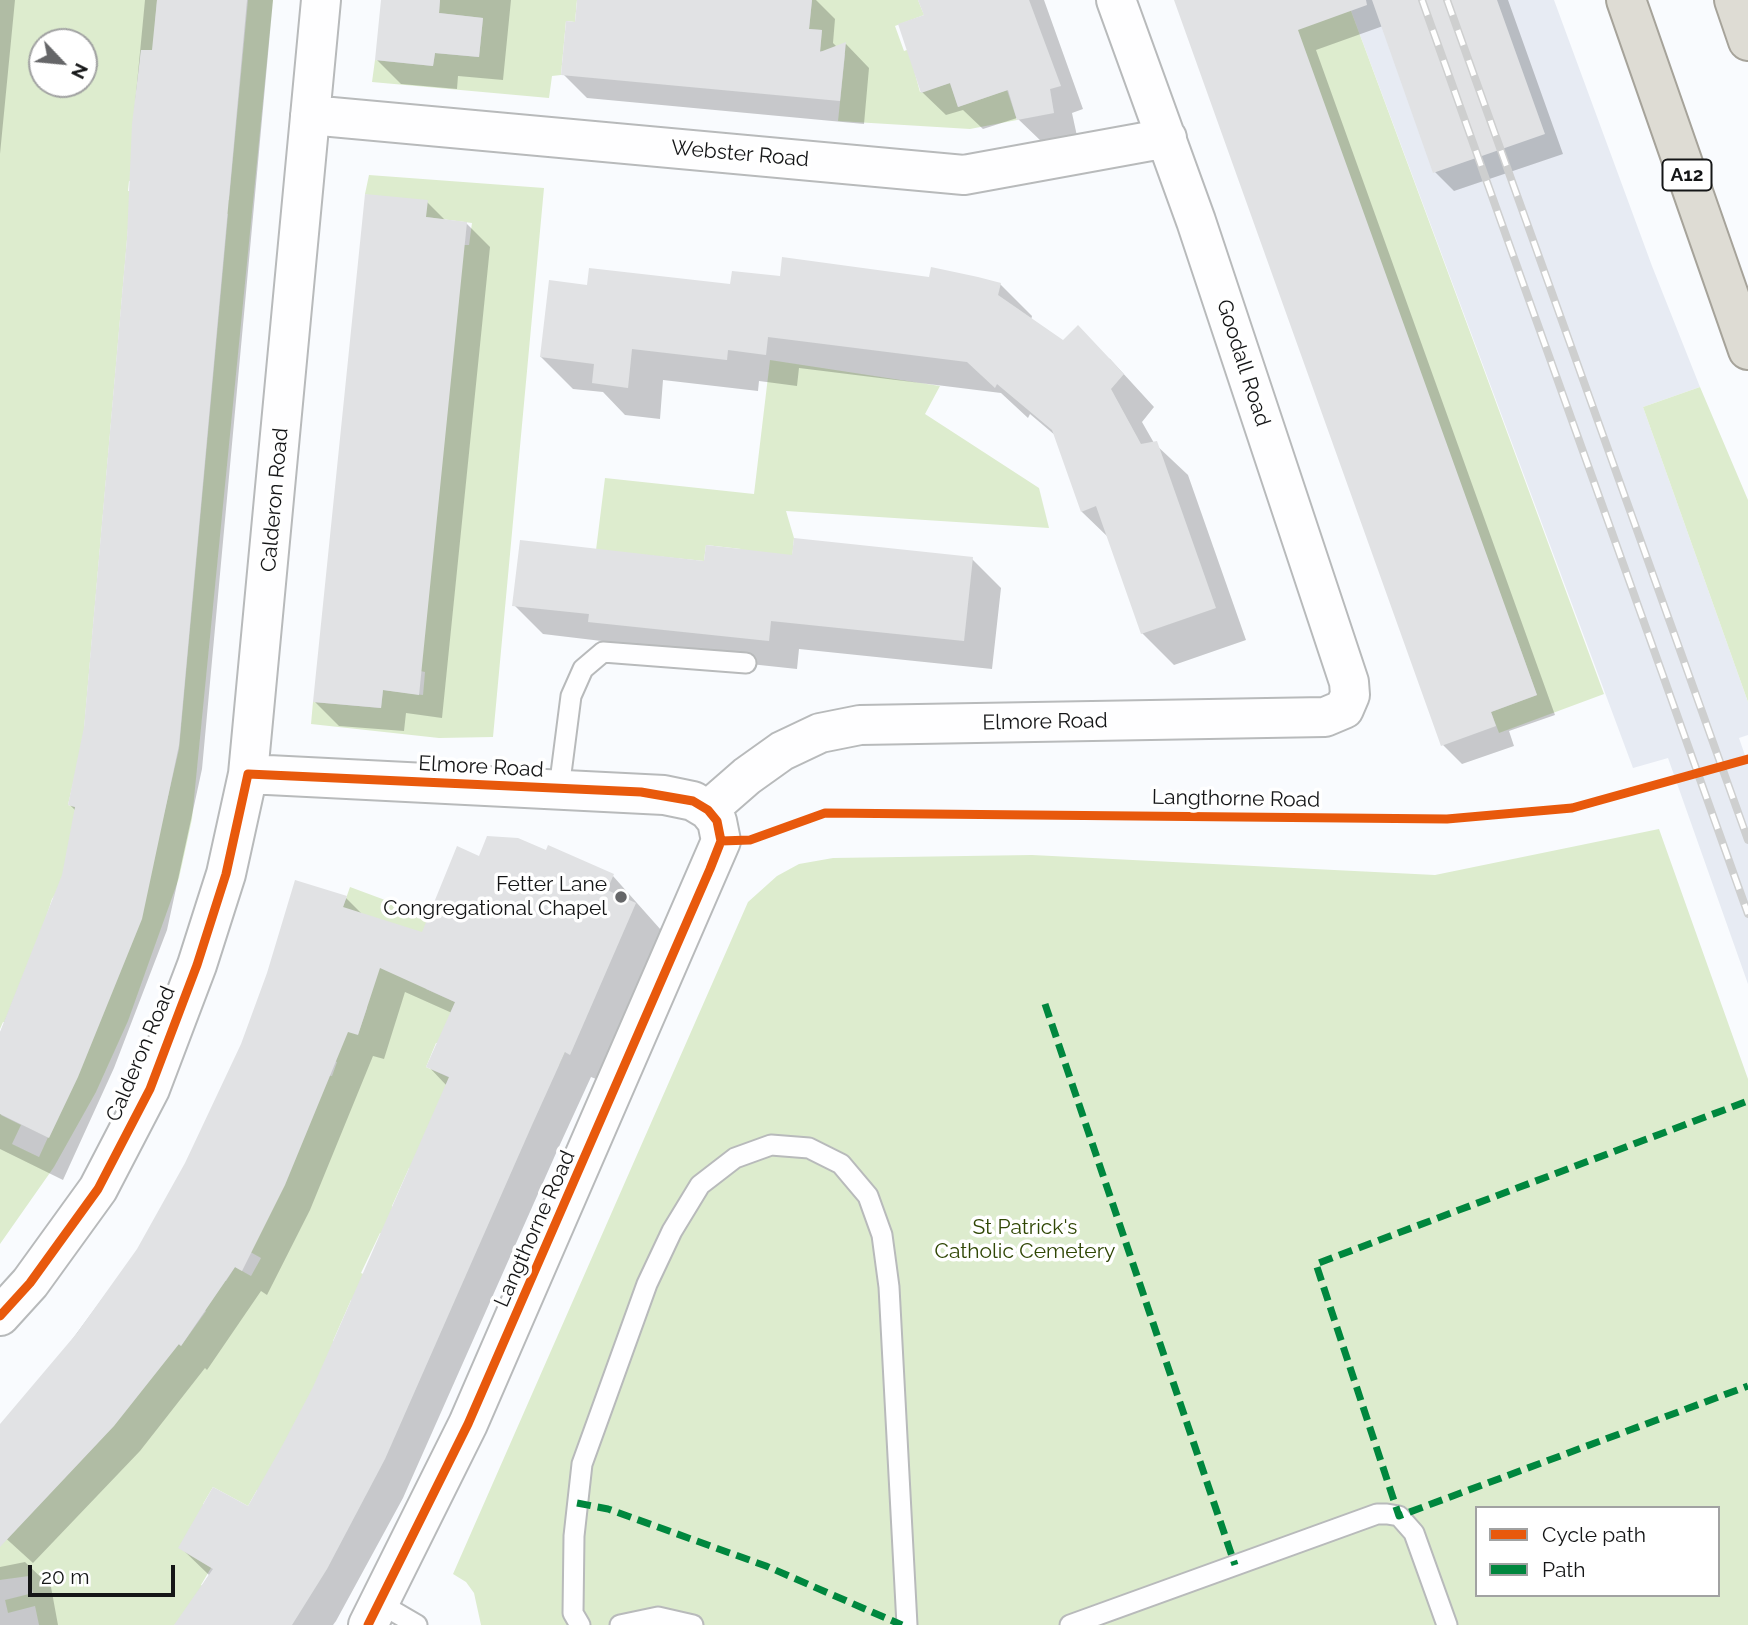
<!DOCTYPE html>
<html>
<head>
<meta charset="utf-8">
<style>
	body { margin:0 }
	#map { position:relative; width:1748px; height:1625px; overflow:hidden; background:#f9fbfe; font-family:Raleway,sans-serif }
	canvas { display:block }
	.legend { position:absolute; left:1475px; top:1506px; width:245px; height:91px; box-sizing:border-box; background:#fff; border:2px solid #a1a2a2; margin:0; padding:9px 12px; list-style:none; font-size:21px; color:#151617 }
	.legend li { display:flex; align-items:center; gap:14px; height:35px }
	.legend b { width:35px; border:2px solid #a1a2a2 }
	.north { position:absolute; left:28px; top:28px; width:70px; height:70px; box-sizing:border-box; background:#fff; border:2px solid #a1a2a2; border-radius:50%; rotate:116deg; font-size:19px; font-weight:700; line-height:28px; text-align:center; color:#151617 }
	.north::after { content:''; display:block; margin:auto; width:24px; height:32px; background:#656668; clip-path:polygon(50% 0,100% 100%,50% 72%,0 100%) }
	.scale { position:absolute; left:28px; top:1565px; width:147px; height:32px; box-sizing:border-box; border:4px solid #151617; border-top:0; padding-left:9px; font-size:21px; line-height:24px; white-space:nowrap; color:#151617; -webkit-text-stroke:5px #fff; paint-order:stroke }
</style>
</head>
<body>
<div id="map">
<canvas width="1748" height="1625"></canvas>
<ul class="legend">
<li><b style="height:9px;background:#e8590c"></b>Cycle path</li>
<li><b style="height:9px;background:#00873e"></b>Path</li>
</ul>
<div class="north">N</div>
<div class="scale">20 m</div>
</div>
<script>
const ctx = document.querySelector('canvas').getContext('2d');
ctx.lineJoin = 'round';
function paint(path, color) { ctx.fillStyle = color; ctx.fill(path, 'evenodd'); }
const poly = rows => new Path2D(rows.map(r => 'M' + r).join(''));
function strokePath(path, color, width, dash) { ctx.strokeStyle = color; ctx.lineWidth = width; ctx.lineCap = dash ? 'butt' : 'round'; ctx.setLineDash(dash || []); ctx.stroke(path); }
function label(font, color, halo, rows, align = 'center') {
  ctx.font = font + ' Raleway,sans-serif'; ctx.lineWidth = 7; ctx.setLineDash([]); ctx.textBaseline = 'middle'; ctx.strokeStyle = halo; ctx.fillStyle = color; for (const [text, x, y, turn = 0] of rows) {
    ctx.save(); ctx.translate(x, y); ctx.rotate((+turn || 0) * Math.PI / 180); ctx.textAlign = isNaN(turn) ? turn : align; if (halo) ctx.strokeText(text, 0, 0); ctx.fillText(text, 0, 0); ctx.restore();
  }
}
const built = poly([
	[1347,0,1554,0,1652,266,1700,387,1643,407,1748,702,1748,735,1739,738,1748,764,1748,984,1668,758,1633,768]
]);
const green = poly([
	[0,0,157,0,153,50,141,50,140,59,141,183,129,181,128,191,229,200,248,0,273,0,192,819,179,878,128,1021,96,1092,54,1167,0,1244,0,1092,10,1097,1,1115,21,1125,12,1144,39,1157,75,1078,158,839,179,749,228,214,177,208,129,217,83,741,68,805,108,816,52,899,11,1025,3,1022,0,1029],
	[42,42,84,42,84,84,42,84],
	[440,0,577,0,575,22,566,21,561,75,552,76,549,98,372,82,375,60,433,66,435,53,479,57,483,18,439,13],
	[812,0,918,0,924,15,895,26,904,51,983,24,914,70,920,92,950,83,958,107,1007,90,1017,120,970,129,838,121,845,54,820,51,822,30,809,29],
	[1347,0,1604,694,1499,733,1491,712,1537,695,1515,634,1469,651,1505,608,1287,5],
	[369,175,544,188,493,737,439,738,311,724,313,702,381,708,383,690,423,695,425,672,420,671,462,245,469,245,472,223,426,217,365,194],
	[770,360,940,386,925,414,1039,488,1049,528,786,511,794,538,791,570,740,564,741,549,706,545,704,561,596,550,605,478,754,494],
	[1700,387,1748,500,1748,702,1643,407],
	[1659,829,1748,1079,1748,1625,481,1625,474,1593,466,1582,453,1574,748,902,777,876,799,864,833,858,1032,855,1435,875],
	[1477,1508,1718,1508,1718,1595,1477,1595],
	[350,887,455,926,426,989,565,1052,559,1065,509,1042,436,1043,426,1067,486,1094,445,1183,409,1168,392,1206,417,1250,380,1233,361,1273,399,1290,351,1300,333,1341,369,1357,294,1509,257,1490,248,1506,213,1487,203,1504,211,1568,201,1585,236,1607,174,1625,39,1625,35,1606,8,1613,5,1600,33,1593,29,1576,0,1580,0,1533,149,1324,181,1346,206,1311,175,1289,216,1276,226,1281,235,1267,251,1276,261,1258,213,1231,325,1075,332,1076,337,1062,326,1058,309,1021,358,1034,367,1008,343,907]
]);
const shadow = poly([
	[0,0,15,0,0,154],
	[145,0,273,0,202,769,167,930,114,1068,63,1180,0,1149,0,1033,63,876,76,811,70,805,86,728,129,239,133,125],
	[383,0,511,0,503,80,458,76,457,89,401,84,377,60],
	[579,0,816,0,835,19,833,43,837,47,846,44,869,68,864,124,587,98,563,74,576,24],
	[919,0,1044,0,1083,109,1072,113,1077,136,1042,142,1017,118,983,129,963,110,946,115,922,92,925,17],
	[1176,0,1508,0,1563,154,1454,191,1435,172,1383,26,1316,50,1555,715,1509,731,1514,746,1462,764,1443,745],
	[427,202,446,221,466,223,490,247,442,718,406,713,404,731,339,726,315,702],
	[782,278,931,279,1000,284,1032,316,1031,320,1063,342,1110,359,1154,407,1142,422,1154,443,1188,475,1246,640,1174,665,1142,633,1109,538,1082,512,1056,436,1030,414,1028,418,1001,393,799,368,797,386,759,381,758,391,663,380,660,419,625,415,603,392,573,389,541,357,588,287,732,286],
	[794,557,972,559,1001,588,992,669,799,649,797,669,619,650,610,642,543,634,514,605,706,563],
	[480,858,613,876,661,930,596,1079,591,1077,557,1151,403,1498,336,1621,333,1625,176,1625,209,1575,180,1547,249,1508,305,1408,447,1086,428,1066,452,1013,405,992,384,1059,373,1056,310,1210,267,1295,261,1291,207,1370,205,1368,140,1451,33,1563,0,1533,0,1426,57,1360,138,1250,346,898,363,915,423,934],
	[25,1562,51,1587,58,1625,0,1625,0,1567]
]);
const building = poly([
	[157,0,247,0,179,745,142,919,78,1077,49,1138,0,1114,0,1032,62,875,75,807,68,805,84,727,127,238,132,124,141,50,152,50],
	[381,0,440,0,439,13,483,18,479,57,435,53,433,66,375,60],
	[577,0,812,0,809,29,822,30,820,52,846,42,840,101,561,75,566,21,575,22],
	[918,0,1029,0,1061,86,1050,89,1054,113,1017,120,1008,90,958,107,950,83,921,93,898,24,924,15],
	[1174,0,1366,0,1367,5,1298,30,1537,695,1491,712,1496,726,1441,746],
	[1372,0,1497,0,1545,134,1433,173],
	[365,194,428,200,426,217,467,222,419,695,383,690,381,708,313,702],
	[782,257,929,277,931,267,978,277,1001,283,998,295,1063,340,1078,325,1124,374,1111,389,1141,444,1157,441,1216,608,1141,634,1096,506,1081,512,1052,430,997,384,995,388,967,362,768,337,766,355,728,350,727,360,632,349,628,388,592,383,594,364,540,357,549,280,587,285,589,268,730,284,732,271,780,276],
	[794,538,973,557,964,641,771,621,769,641,588,622,589,614,512,606,520,540,704,561,706,545,792,555],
	[487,836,518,838,546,850,548,845,614,874,607,890,636,903,570,1055,565,1052,532,1125,385,1459,327,1569,292,1625,174,1625,213,1569,178,1548,213,1487,248,1506,282,1446,313,1387,449,1077,426,1067,455,1002,380,968,358,1035,348,1032,285,1185,242,1271,235,1267,181,1346,179,1344,114,1426,0,1547,0,1424,77,1333,137,1249,185,1163,241,1044,267,973,295,880,347,896,343,907,422,932,457,846,479,856]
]);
const service = poly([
	[559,789,571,696,583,669,603,652,746,663],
	[381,1604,417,1625],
	[580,1625,573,1613,574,1536,582,1464,647,1284,672,1231,700,1185,735,1158,771,1145,809,1148,841,1164,868,1196,882,1235,889,1287,907,1625],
	[620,1625,658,1617,693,1625],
	[1070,1625,1377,1514,1387,1514,1399,1516,1414,1533,1447,1625]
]);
const minor = poly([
	[310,115,964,175,1167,138],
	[248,774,664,795,693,801,708,810,717,821,721,841,468,1424,368,1625],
	[708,810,747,776,782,751,820,733,860,725,1325,717,1344,709,1350,695,1349,682,1196,221,1116,0],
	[0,1316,30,1283,98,1189,150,1089,197,965,226,874,248,774,321,0]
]);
const trunk = poly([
	[1626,0,1748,350],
	[1734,0,1748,41]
]);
const rail = poly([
	[1422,0,1748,914],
	[1447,0,1748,840]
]);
const quiet = poly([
	[1045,1004,1235,1565],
	[1745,1102,1316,1264,1399,1516,1748,1386],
	[577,1503,608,1509,766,1566,902,1625]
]);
const cycleway = poly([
	[721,841,750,840,825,813,1447,819,1572,808,1748,759],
	[0,1316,30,1283,98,1189,150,1089,197,965,226,874,248,774,641,792,693,801,708,810,717,821,721,841,710,869,468,1424,368,1625]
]);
const markers = [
	[621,897,7,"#656668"]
];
const shields = [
	[1687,175,49]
];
const shieldNames = [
	["A12",1687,175]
];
const streetNames = [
	["Webster Road",740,154,5],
	["Goodall Road",1243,363,72],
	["Calderon Road",275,500,-85],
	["Elmore Road",1045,722,-1],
	["Elmore Road",481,767,3],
	["Langthorne Road",1236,799,1],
	["Calderon Road",141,1054,-67],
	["Langthorne Road",535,1229,-66]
];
const poiNames = [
	["Fetter Lane",607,885],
	["Congregational Chapel",607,909]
];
const parkNames = [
	["St Patrick's",1025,1228],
	["Catholic Cemetery",1025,1252]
];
paint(built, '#e7ebf3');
paint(green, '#ddecce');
paint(shadow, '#0003');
paint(building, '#e1e2e4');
strokePath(service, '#b8babb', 23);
strokePath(minor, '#b8babb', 42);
strokePath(trunk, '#a6a39a', 42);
strokePath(service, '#fefeff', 19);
strokePath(minor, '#fefeff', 38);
strokePath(trunk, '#dedcd4', 38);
strokePath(rail, '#cecfcf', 8);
strokePath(rail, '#fff', 5, [16]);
strokePath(quiet, '#00873e', 7, [14, 7]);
strokePath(cycleway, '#e8590c', 9);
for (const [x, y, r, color] of markers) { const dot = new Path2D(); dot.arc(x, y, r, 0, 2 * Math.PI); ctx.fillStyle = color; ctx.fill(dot); strokePath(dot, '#fff', 2.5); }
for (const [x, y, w] of shields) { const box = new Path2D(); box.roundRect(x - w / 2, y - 15.5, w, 31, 5); ctx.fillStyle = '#fff'; ctx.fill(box); strokePath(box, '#151617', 2); }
label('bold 19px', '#151617', null, shieldNames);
label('21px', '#151617', '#fff', streetNames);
label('21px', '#151617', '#fff', poiNames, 'right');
label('21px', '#304705', '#fff', parkNames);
</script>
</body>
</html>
